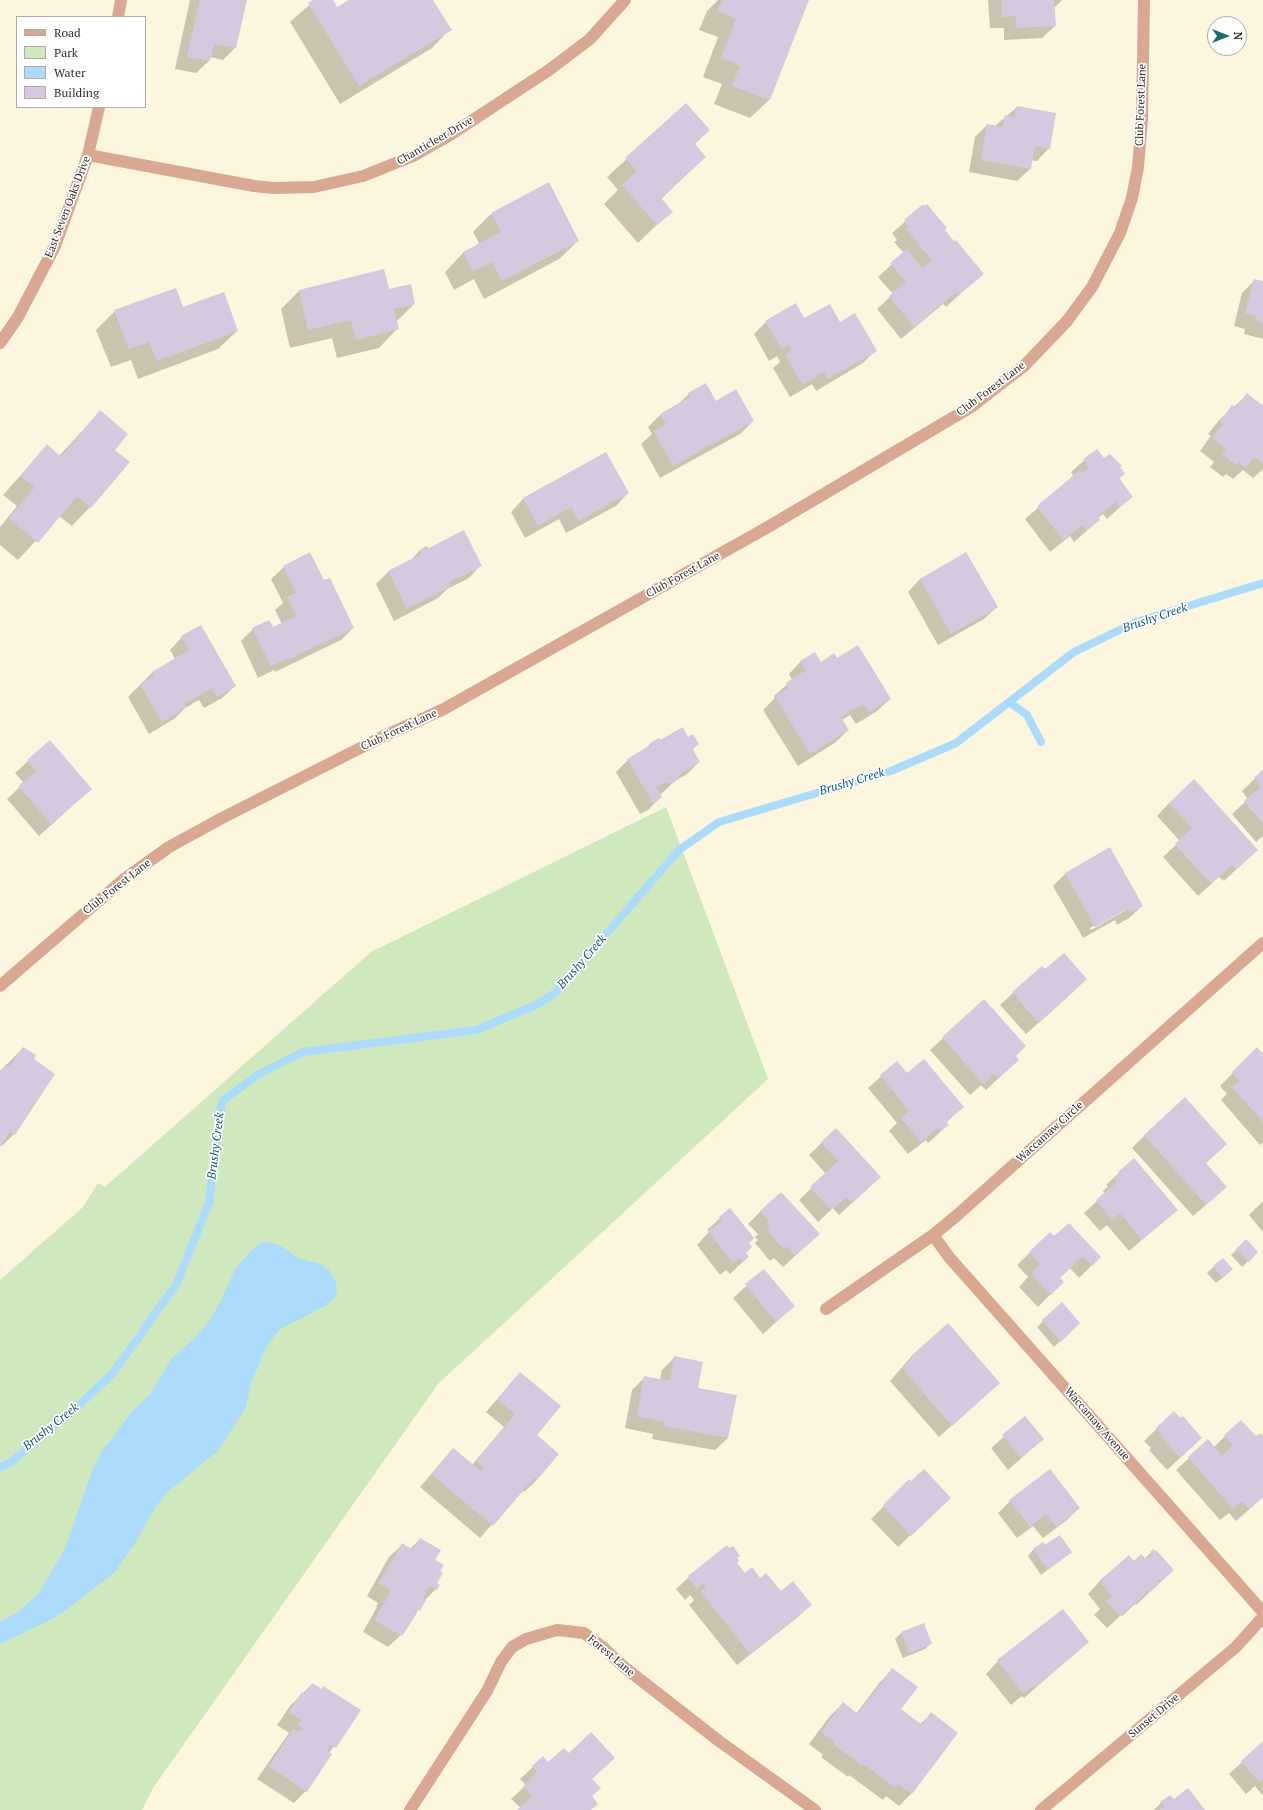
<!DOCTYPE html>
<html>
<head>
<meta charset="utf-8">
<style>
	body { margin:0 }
	#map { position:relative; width:1263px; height:1810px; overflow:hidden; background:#fbf6dd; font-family:"PT Serif",serif }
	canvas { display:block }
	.legend { position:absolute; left:16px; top:16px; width:130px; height:92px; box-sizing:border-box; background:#fff; border:1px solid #acaba7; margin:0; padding:5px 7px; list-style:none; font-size:12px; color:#302e24 }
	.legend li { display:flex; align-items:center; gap:8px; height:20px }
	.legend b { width:20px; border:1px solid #acaba7 }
	.north { position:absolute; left:1207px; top:16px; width:40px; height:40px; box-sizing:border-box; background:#fff; border:1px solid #acaba7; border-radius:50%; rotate:90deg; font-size:11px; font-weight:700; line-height:16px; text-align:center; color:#302e24 }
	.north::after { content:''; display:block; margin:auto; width:14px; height:18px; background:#1f6b69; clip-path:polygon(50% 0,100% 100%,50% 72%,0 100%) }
</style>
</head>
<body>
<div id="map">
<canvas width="1263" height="1810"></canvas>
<ul class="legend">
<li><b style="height:5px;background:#d8a892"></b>Road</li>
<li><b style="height:11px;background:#d0e8bd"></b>Park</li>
<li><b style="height:11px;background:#abdafb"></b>Water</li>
<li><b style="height:11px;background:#d5c8df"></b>Building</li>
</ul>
<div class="north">N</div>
</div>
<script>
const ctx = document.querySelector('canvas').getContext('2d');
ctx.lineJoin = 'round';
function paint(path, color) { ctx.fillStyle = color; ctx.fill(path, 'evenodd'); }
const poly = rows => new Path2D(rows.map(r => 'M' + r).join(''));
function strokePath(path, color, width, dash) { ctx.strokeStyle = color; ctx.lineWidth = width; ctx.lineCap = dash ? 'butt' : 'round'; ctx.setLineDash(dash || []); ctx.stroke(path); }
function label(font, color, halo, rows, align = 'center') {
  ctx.font = font + ' "PT Serif",serif'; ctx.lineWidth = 3.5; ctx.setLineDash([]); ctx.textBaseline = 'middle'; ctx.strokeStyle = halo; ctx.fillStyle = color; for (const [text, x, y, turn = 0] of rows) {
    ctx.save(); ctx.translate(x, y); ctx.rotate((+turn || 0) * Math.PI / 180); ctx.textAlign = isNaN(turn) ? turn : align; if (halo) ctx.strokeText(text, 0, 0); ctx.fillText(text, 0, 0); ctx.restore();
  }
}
const green = poly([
	[666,807,768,1079,438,1384,153,1788,142,1810,0,1810,0,1280,83,1207,98,1183,105,1187,371,952]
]);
const water = poly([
	[267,1242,281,1246,298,1258,320,1264,329,1270,335,1280,337,1290,334,1299,327,1305,280,1329,267,1346,251,1383,246,1407,218,1451,167,1492,155,1508,137,1540,114,1573,58,1616,0,1644,0,1622,19,1611,38,1594,65,1549,92,1471,102,1451,134,1409,149,1396,172,1358,194,1339,208,1323,222,1299,235,1269,249,1253,261,1243]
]);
const shadow = poly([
	[190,0,246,0,235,48,223,60,210,57,209,61,196,73,175,69],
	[315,0,332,0,337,8,351,0,432,0,450,29,432,48,340,104,290,22],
	[718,0,808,0,769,100,750,118,714,104,722,84,703,77,718,37,699,30,707,11],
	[988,0,1062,0,1054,8,1055,26,1042,38,1004,40,1004,28,990,28],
	[686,105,694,144,705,157,661,199,671,211,638,243,604,204,618,190,607,177],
	[1017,107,1049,148,1037,161,1031,160,1030,169,1017,181,969,172,975,137,987,125,995,126],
	[923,206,982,274,946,307,943,304,901,339,877,309,893,294,878,277,904,253,894,242,897,240,892,233],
	[492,213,578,241,559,259,484,299,474,279,454,290,445,272,463,253,480,245,473,232],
	[1255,280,1263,282,1263,339,1244,334,1245,329,1234,326,1242,293],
	[299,291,388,291,414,304,396,322,397,329,379,348,337,358,332,338,290,348,281,309],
	[182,308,237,331,218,349,138,379,131,360,111,367,96,330,115,311],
	[804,320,840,324,876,350,863,363,816,391,812,384,790,397,773,368,780,362,777,356,769,361,754,334,766,322],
	[689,394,716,402,753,421,740,434,660,478,641,444,652,434,648,427,660,415,678,404],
	[1247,395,1263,408,1263,469,1253,478,1243,470,1233,479,1226,474,1223,477,1210,467,1214,462,1200,451,1211,436,1208,434,1220,419],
	[100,412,114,450,128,462,90,507,72,526,59,516,18,560,0,545,0,527,17,506,3,495,47,446,59,456],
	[1096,450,1104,460,1119,467,1124,474,1118,479,1131,497,1107,519,1103,514,1098,518,1099,520,1074,542,1070,536,1050,552,1025,519,1074,477,1071,472],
	[606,453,628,493,616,506,566,533,559,519,525,538,511,512,523,499],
	[421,549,481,565,469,578,447,589,438,598,394,621,376,584,388,572,409,562],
	[966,553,997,607,984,619,938,645,908,592,920,579],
	[284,567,323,582,353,628,341,640,275,672,274,670,258,678,241,641,253,629,272,628,282,624,275,610,283,603,271,579],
	[182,637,235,686,222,698,204,708,199,700,185,708,174,719,149,734,128,697,152,673,175,659,170,650],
	[836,659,890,699,877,711,856,724,850,715,842,720,848,730,836,742,798,766,763,710,775,698,774,696,792,680,789,674,801,661,820,663],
	[688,739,698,744,692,750,699,762,687,774,675,781,660,795,661,797,648,810,640,814,616,772,628,760,643,751,650,744],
	[50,741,91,789,39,836,7,799,24,783,15,773],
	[1263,771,1263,836,1256,842,1232,814,1248,799,1242,791],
	[1169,803,1244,862,1224,881,1219,877,1198,896,1163,857,1180,841,1157,816],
	[1066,873,1142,906,1129,918,1117,925,1115,920,1083,938,1053,886],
	[1126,908,1126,910,1091,930,1090,928],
	[1045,971,1073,992,1026,1034,1000,1005,1013,993],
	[984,1001,1018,1060,986,1090,981,1085,970,1095,930,1050],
	[23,1048,14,1134,2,1146,0,1145,0,1071],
	[1257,1049,1263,1056,1263,1142,1260,1145,1221,1100,1227,1094,1220,1086],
	[897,1062,907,1075,962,1107,946,1123,947,1125,935,1137,928,1143,926,1140,908,1154,889,1131,897,1123,868,1088],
	[836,1129,867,1189,839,1215,833,1208,818,1222,799,1200,826,1174,809,1155],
	[1145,1135,1226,1144,1205,1164,1213,1199,1193,1216,1132,1148],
	[1134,1159,1176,1210,1129,1251,1107,1225,1100,1231,1084,1213,1105,1194,1103,1191,1108,1186,1106,1185],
	[1263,1201,1263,1232,1249,1215],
	[730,1209,748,1243,745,1254,748,1257,730,1274,726,1270,720,1275,697,1245,709,1232,707,1230],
	[761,1211,819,1234,783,1267,774,1258,770,1261,755,1243,758,1240,755,1237,758,1234,748,1224],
	[1050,1233,1054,1238,1100,1257,1079,1278,1070,1268,1059,1278,1063,1282,1038,1307,1019,1287,1028,1277,1017,1265],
	[1246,1240,1257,1252,1242,1267,1231,1255],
	[1222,1259,1226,1275,1216,1283,1207,1273],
	[764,1270,794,1306,763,1334,733,1298],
	[1062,1304,1073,1329,1054,1347,1037,1327],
	[948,1325,999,1383,939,1437,890,1381,911,1357],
	[674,1358,697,1389,728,1438,715,1450,652,1439,653,1434,625,1428,632,1390,644,1378,660,1380,662,1370],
	[520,1373,536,1435,537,1480,524,1492,522,1490,480,1538,420,1487,453,1449,472,1465,504,1427,486,1412],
	[1174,1412,1201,1438,1167,1470,1149,1450,1151,1448,1144,1441],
	[1025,1418,1043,1439,1008,1470,991,1448],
	[1225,1436,1263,1437,1263,1497,1236,1521,1229,1513,1220,1520,1176,1470,1189,1458,1213,1448],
	[909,1481,950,1498,898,1547,871,1519],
	[1010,1501,1079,1508,1067,1520,1043,1538,1033,1526,1017,1538,998,1513],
	[420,1539,434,1560,439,1572,436,1589,424,1601,401,1635,388,1647,363,1632,377,1607,376,1607,378,1603,367,1596,389,1557,402,1545,410,1549],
	[727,1547,744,1574,760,1579,780,1592,810,1605,798,1617,737,1665,689,1605,694,1600,690,1595,685,1600,676,1589,689,1577],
	[1033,1550,1071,1552,1041,1575,1028,1556],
	[1153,1551,1173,1570,1136,1605,1135,1604,1122,1616,1121,1615,1107,1628,1094,1615,1100,1609,1088,1594,1100,1581,1134,1562,1144,1559],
	[923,1624,931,1643,925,1649,903,1658,895,1639,901,1633],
	[1088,1642,1024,1698,1022,1696,1011,1705,986,1674,998,1661],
	[892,1670,900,1710,920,1724,931,1714,912,1793,899,1806,886,1796,883,1800,849,1775,848,1777,821,1757,823,1755,809,1744,830,1716,843,1703,856,1714,880,1682],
	[312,1684,321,1690,324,1687,359,1711,329,1753,306,1791,294,1803,257,1779,289,1733,277,1725,290,1706],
	[1263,1743,1263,1796,1255,1786,1246,1794,1229,1774],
	[548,1763,591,1779,590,1810,519,1810,521,1808,511,1799,526,1785,520,1779,533,1767],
	[1174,1800,1204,1810,1154,1810,1161,1803]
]);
const stream = poly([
	[1009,702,1027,715,1041,742],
	[0,1468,11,1462,76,1408,113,1373,177,1283,209,1203,222,1101,259,1074,303,1052,476,1030,536,1005,555,993,679,850,719,822,891,771,956,743,1074,652,1136,622,1263,583]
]);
const building = poly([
	[200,0,247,0,236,48,214,44,210,61,187,57],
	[313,0,333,0,337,7,349,0,433,0,452,30,359,86,308,3],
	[722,0,809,0,770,100,732,86,740,66,721,58,736,19,717,11],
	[1001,0,1054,0,1056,26,1016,28,1016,16,1002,17],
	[686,103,710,130,695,144,706,157,661,198,673,212,657,225,622,185,637,171,625,158],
	[1017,106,1056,113,1050,149,1035,146,1031,169,981,160,987,124,1002,127,1005,115,1015,117],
	[549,182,579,241,502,281,492,262,473,272,463,252,501,232,491,213],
	[923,204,924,206,927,204,947,228,945,230,954,241,956,240,984,274,959,295,956,292,914,327,889,296,906,282,890,263,907,249,922,268,932,260,906,229,909,227,904,220],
	[384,269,389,289,411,284,415,304,394,309,399,329,356,340,351,320,308,330,299,290],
	[1254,279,1263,281,1263,323,1256,321,1257,316,1245,313],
	[176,288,183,307,224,292,238,331,157,361,149,342,129,349,114,310],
	[796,303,804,318,830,304,840,322,855,313,877,351,828,379,824,372,803,385,785,355,792,350,789,345,782,349,765,321],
	[706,383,716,401,736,389,754,421,673,466,653,431,666,424,660,414,690,397,688,393],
	[1247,393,1263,406,1263,464,1254,457,1246,468,1239,462,1236,465,1222,454,1226,449,1212,438,1223,424,1220,421,1232,405,1235,408],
	[100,410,128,434,115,450,130,462,91,508,77,496,38,543,9,518,35,487,20,476,47,444,61,457],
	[1097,449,1104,458,1110,454,1122,466,1120,467,1125,474,1119,478,1133,497,1120,507,1116,502,1098,516,1100,520,1087,530,1083,525,1063,540,1037,506,1080,470,1082,473,1089,468,1083,459],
	[606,452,629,493,579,521,571,507,538,526,523,498],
	[464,530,482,566,449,582,451,586,407,609,388,571,421,554,421,549,426,546,429,548],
	[310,552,324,580,330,578,354,628,288,660,287,659,271,666,252,628,269,620,273,627,296,616,287,597,296,593,283,566],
	[966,552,998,607,951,634,920,579],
	[201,625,236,686,217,697,212,688,185,704,187,707,162,722,140,684,154,676,152,672,189,650,181,636],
	[858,645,891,699,869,712,863,704,841,717,849,730,810,754,775,697,789,688,786,683,806,670,800,661,815,652,821,662,834,653,837,658],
	[683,727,688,737,693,734,699,744,692,748,700,762,680,774,678,779,672,784,666,782,656,787,662,797,653,803,627,759,651,745,650,743,659,738,660,740],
	[50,740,92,789,51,824,18,786,36,771,27,760],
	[1263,769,1263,824,1244,801,1261,787,1254,778],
	[1194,779,1258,850,1236,870,1232,865,1211,884,1175,844,1192,828,1169,803],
	[1110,847,1143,906,1130,913,1127,909,1095,927,1065,873],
	[1064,953,1087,979,1039,1023,1012,992,1042,966,1045,969],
	[984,999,1026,1046,1016,1056,1019,1060,999,1078,994,1074,983,1084,942,1037],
	[23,1047,36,1055,34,1059,55,1074,15,1135,10,1131,0,1147,0,1073,6,1064,10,1066],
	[1257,1047,1263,1054,1263,1122,1232,1087,1239,1081,1232,1072],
	[924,1059,964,1107,946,1122,949,1125,941,1131,938,1128,921,1142,901,1118,909,1111,880,1075,897,1061,907,1073],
	[1185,1097,1227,1144,1206,1163,1227,1187,1206,1205,1144,1135],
	[836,1128,881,1177,852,1203,846,1197,831,1210,810,1187,838,1161,821,1142],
	[1134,1158,1178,1210,1142,1240,1120,1213,1112,1220,1096,1200,1117,1182,1114,1178,1120,1174,1118,1172],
	[781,1192,820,1234,795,1256,787,1246,783,1249,767,1230,770,1227,767,1224,769,1221,760,1211],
	[730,1208,754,1238,749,1243,752,1247,746,1253,749,1257,743,1262,739,1258,733,1263,708,1231,722,1221,719,1217],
	[1069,1223,1101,1257,1092,1266,1083,1256,1060,1278,1064,1282,1051,1295,1031,1274,1040,1264,1029,1252,1050,1232,1054,1236],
	[1246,1239,1258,1252,1249,1262,1236,1249],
	[1223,1258,1233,1269,1223,1278,1213,1266],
	[764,1269,795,1306,776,1322,745,1284],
	[1062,1302,1080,1323,1061,1342,1042,1320],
	[948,1323,1000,1383,952,1426,902,1368,912,1358,911,1356],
	[674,1356,703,1362,698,1388,737,1395,728,1438,664,1426,665,1422,637,1416,644,1376,670,1381],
	[520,1372,561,1406,537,1435,559,1454,537,1480,534,1478,493,1526,431,1474,453,1448,481,1471,484,1467,476,1461,515,1414,497,1399],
	[1174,1411,1180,1418,1183,1416,1202,1438,1180,1458,1160,1436,1162,1435,1156,1428],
	[1025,1416,1044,1439,1021,1458,1002,1435],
	[1241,1420,1256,1436,1260,1433,1263,1436,1263,1497,1249,1509,1242,1501,1233,1509,1188,1457,1208,1439,1222,1456,1233,1445,1224,1435],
	[924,1469,951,1498,911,1536,883,1505,909,1479,911,1481],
	[1050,1469,1080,1508,1056,1527,1046,1514,1030,1527,1009,1500],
	[1060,1535,1072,1552,1048,1570,1033,1549,1043,1542,1045,1545],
	[420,1538,441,1550,435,1560,444,1565,440,1571,443,1573,437,1583,440,1585,437,1590,430,1586,423,1598,426,1600,420,1611,417,1609,415,1611,417,1613,402,1636,374,1620,389,1595,388,1594,390,1590,379,1583,402,1543,413,1550],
	[727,1545,729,1548,733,1546,740,1556,737,1558,739,1561,737,1563,745,1573,752,1567,760,1578,766,1573,781,1591,793,1581,812,1605,750,1654,701,1592,706,1587,703,1584,697,1588,688,1579,690,1578,688,1576],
	[1153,1549,1155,1551,1156,1550,1174,1570,1162,1581,1160,1579,1157,1582,1159,1584,1149,1593,1147,1591,1135,1605,1134,1603,1120,1616,1106,1601,1112,1596,1099,1581,1129,1555,1134,1561,1141,1554,1146,1559,1152,1554,1150,1552],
	[1063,1609,1089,1642,1036,1687,1035,1685,1023,1694,997,1660],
	[924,1623,932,1644,909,1653,901,1632],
	[892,1668,918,1687,901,1709,922,1725,931,1712,958,1733,912,1794,898,1784,896,1788,862,1763,861,1765,833,1744,835,1742,821,1732,843,1702,858,1714],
	[312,1683,322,1689,323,1686,361,1710,336,1748,331,1745,327,1751,332,1754,307,1792,269,1766,293,1729,298,1732,302,1727,298,1725,301,1720,289,1712,302,1692,305,1694],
	[591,1732,615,1758,592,1779,601,1788,592,1796,598,1804,591,1810,517,1810,532,1796,523,1786,537,1772,532,1766,543,1756,548,1762,564,1748,569,1753],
	[1263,1741,1263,1779,1259,1782,1241,1761],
	[1188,1788,1205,1810,1159,1810,1164,1807,1160,1802,1170,1795,1174,1799]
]);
const minor = poly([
	[118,17,121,0],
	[88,155,254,186,274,188,314,187,363,176,413,156,450,135,549,70,590,39,625,0],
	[0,343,18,317,55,246,88,155,99,107],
	[0,986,123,880,169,847,224,817,384,736,442,710,768,527,971,407,1024,366,1067,321,1092,287,1120,233,1132,198,1138,167,1142,119,1144,0],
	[933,1235,949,1257,1263,1612],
	[826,1309,933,1235,955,1217,1263,943],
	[410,1810,487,1691,501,1662,512,1647,526,1639,557,1630,584,1633,605,1649,624,1667,719,1741,815,1810],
	[1041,1810,1236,1647,1263,1617]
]);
const streetNames = [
	["Club Forest Lane",1141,105,-88],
	["Chanticleer Drive",435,141,-30],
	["East Seven Oaks Drive",68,207,-69],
	["Club Forest Lane",991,389,-37],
	["Club Forest Lane",683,575,-29],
	["Club Forest Lane",399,730,-25],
	["Club Forest Lane",117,887,-38],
	["Waccamaw Circle",1050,1132,-42],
	["Waccamaw Avenue",1097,1424,49],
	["Forest Lane",611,1656,40],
	["Sunset Drive",1154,1716,-40]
];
const waterNames = [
	["Brushy Creek",1155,618,-19],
	["Brushy Creek",852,782,-17],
	["Brushy Creek",582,962,-49],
	["Brushy Creek",216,1146,-83],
	["Brushy Creek",51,1427,-39]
];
paint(green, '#d0e8bd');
paint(water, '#abdafb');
paint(shadow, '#0003');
strokePath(stream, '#abdafb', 8);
paint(building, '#d5c8df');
strokePath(minor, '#d8a892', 12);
label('11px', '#302e24', '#fff', streetNames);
label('italic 12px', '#0d567c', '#fff', waterNames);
</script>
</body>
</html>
